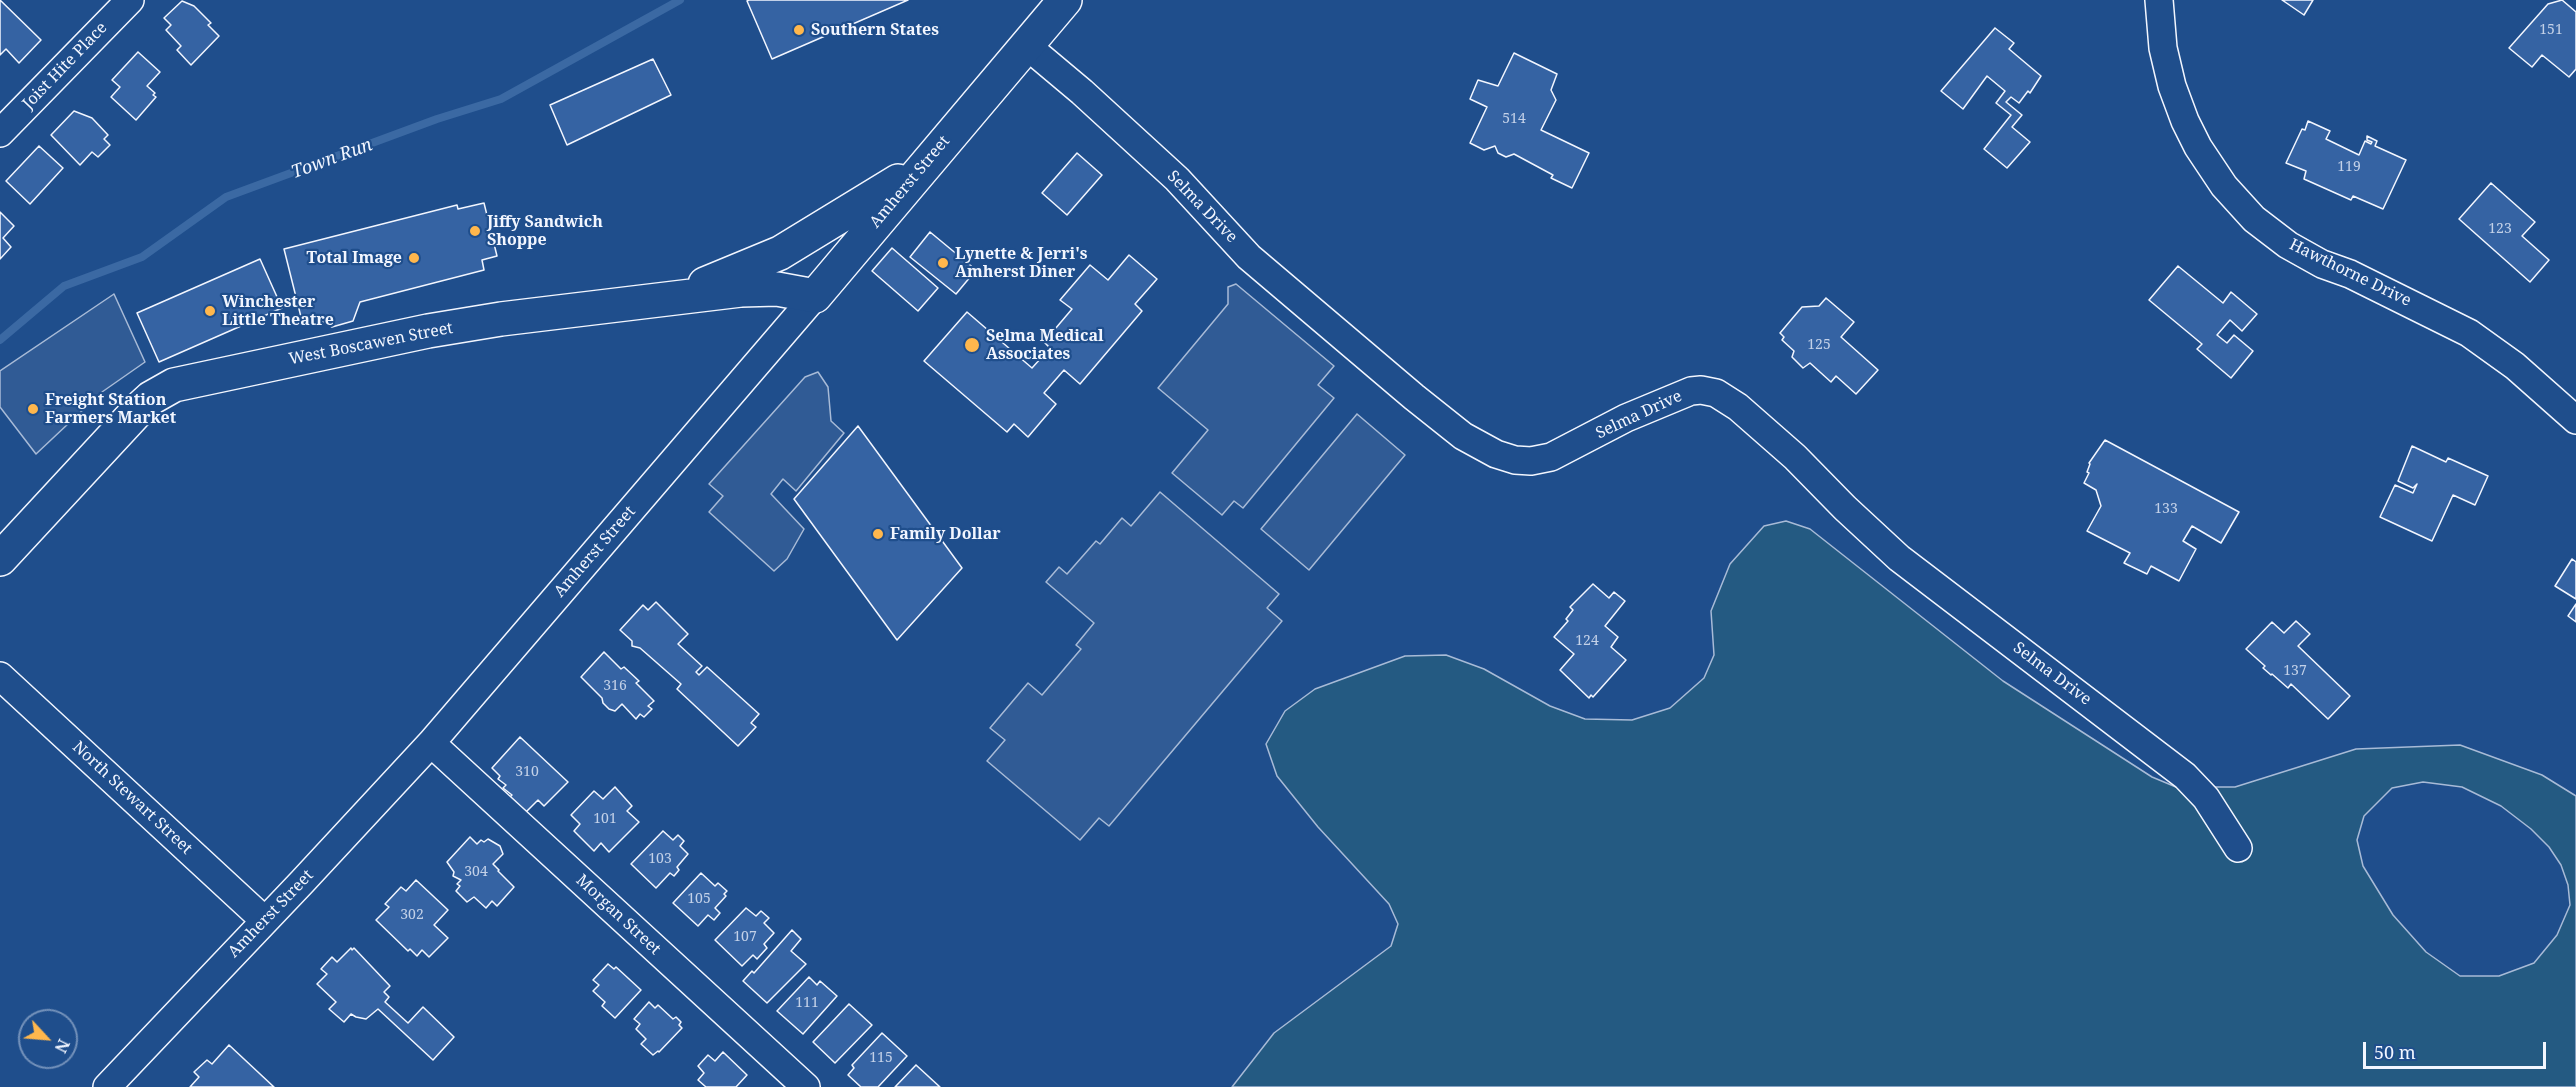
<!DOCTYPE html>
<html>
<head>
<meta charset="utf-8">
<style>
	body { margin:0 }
	#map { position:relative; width:2576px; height:1087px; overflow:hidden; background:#1f4e8c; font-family:"Noto Serif",serif }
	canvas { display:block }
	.north { position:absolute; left:18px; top:1009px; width:60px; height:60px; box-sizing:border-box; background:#1f4e8c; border:2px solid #7391ba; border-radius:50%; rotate:116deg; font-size:16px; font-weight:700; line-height:24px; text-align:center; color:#f2f6ff }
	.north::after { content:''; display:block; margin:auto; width:21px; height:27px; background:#ffb74d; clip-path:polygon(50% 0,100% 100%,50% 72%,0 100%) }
	.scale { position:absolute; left:2363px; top:1042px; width:183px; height:27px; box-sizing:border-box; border:3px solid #f2f6ff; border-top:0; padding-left:8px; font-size:18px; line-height:21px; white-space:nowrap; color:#f2f6ff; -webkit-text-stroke:4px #1f4e8c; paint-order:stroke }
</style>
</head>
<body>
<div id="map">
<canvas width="2576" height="1087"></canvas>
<div class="north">N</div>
<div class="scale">50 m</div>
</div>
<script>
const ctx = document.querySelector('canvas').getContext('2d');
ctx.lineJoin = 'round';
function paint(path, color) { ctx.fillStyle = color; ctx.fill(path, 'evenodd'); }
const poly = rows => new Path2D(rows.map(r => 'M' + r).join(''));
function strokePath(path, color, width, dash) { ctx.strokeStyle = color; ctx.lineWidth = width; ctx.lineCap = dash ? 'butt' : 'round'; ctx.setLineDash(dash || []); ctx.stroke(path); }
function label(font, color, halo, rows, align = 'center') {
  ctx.font = font + ' "Noto Serif",serif'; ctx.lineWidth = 4.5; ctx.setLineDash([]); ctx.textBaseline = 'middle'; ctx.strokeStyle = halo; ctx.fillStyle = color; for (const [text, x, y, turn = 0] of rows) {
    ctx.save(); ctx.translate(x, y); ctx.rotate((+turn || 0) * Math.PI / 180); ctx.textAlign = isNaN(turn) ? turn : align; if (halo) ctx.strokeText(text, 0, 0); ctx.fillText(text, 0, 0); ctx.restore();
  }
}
const green = poly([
	[1786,521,1810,529,2003,681,2152,777,2176,787,2235,787,2356,749,2460,745,2542,775,2576,796,2576,1087,1232,1087,1274,1033,1391,946,1398,924,1389,904,1318,827,1277,776,1266,744,1285,711,1315,689,1405,656,1446,655,1484,669,1550,706,1585,719,1632,720,1670,708,1704,678,1714,655,1711,611,1730,564,1764,526,1786,521],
	[2423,782,2462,787,2501,806,2531,829,2549,847,2561,865,2568,885,2570,905,2557,935,2534,963,2499,976,2460,976,2426,952,2393,915,2363,866,2357,840,2364,816,2392,788,2423,782]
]);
const parking = poly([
	[1236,284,1334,366,1318,385,1334,398,1243,508,1234,501,1222,515,1172,473,1208,430,1158,388,1228,304,1228,287,1236,284],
	[114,294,145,362,102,392,36,454,0,407,0,371,114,294],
	[818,372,828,387,831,421,844,433,796,491,783,479,771,494,804,529,787,559,774,571,709,512,723,496,709,484,805,377,818,372],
	[1357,414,1405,455,1309,570,1261,529,1357,414],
	[1160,492,1279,594,1267,608,1282,621,1109,826,1099,818,1080,840,987,761,1005,740,990,728,1028,683,1042,695,1081,649,1076,645,1094,623,1046,582,1059,567,1067,574,1096,541,1100,544,1122,518,1131,526,1160,492]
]);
const stream = poly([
	[0,340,64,286,142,257,226,197,437,119,501,99,680,0]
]);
const building = poly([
	[0,0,41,40,19,63,6,49,0,55,0,0],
	[749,0,908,0,772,59,747,1,749,0],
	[2282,0,2313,0,2304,15,2282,0],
	[2562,0,2576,12,2576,69,2569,77,2542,55,2532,67,2509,48,2548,4,2562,0],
	[182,1,194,6,211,23,208,25,219,36,191,65,177,50,181,46,166,30,171,25,164,18,182,1],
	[1995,28,2014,43,2009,49,2041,76,2030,93,2028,91,2019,103,2011,97,2006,102,2022,115,2012,127,2030,142,2007,168,1984,149,2011,115,1996,103,2005,91,1987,76,1963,109,1941,91,1995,28],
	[138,52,160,72,147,86,155,93,153,95,156,97,136,120,111,97,120,87,112,80,138,52],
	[1514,53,1557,74,1551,90,1556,100,1541,130,1589,153,1572,188,1551,178,1553,175,1514,154,1506,157,1498,153,1495,146,1484,150,1470,143,1487,107,1470,99,1478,80,1498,86,1514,53],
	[653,59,671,95,567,145,550,105,653,59],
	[74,111,92,118,108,135,104,139,110,145,98,157,92,152,80,165,51,135,74,111],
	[2308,121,2330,131,2326,139,2359,155,2365,141,2371,144,2372,142,2367,140,2367,136,2377,141,2375,146,2406,160,2383,209,2353,196,2351,200,2304,179,2306,171,2286,163,2302,129,2305,130,2308,121],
	[39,146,63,168,30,204,6,181,39,146],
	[1077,153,1102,175,1067,215,1042,193,1077,153],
	[2491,183,2535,222,2522,236,2549,260,2530,282,2459,219,2491,183],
	[484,203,497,256,482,260,484,270,360,302,353,321,332,327,322,321,316,324,301,317,284,249,457,205,458,209,484,203],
	[0,212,14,226,3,238,11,247,0,259,0,212],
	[930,232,976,270,956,294,910,257,930,232],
	[892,248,938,288,918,311,872,271,892,248],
	[1129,255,1157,279,1135,304,1142,311,1080,384,1064,370,1044,393,1056,404,1028,437,1014,424,1007,432,924,361,967,312,1032,368,1050,348,1044,342,1072,309,1060,300,1090,265,1108,280,1129,255],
	[260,259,282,308,159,362,137,313,260,259],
	[2178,266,2223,303,2231,292,2257,314,2242,331,2230,320,2217,335,2227,343,2234,335,2253,351,2231,378,2197,349,2202,344,2149,300,2178,266],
	[1826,298,1854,322,1841,337,1878,370,1856,394,1836,376,1831,382,1810,363,1803,368,1792,357,1794,351,1782,340,1784,337,1780,333,1802,307,1819,306,1826,298],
	[858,426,962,568,897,640,794,499,858,426],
	[2105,440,2239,512,2221,543,2192,526,2183,541,2196,549,2179,581,2151,566,2147,574,2124,563,2130,553,2087,531,2101,506,2096,490,2084,483,2089,473,2087,472,2090,464,2089,463,2105,440],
	[2412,446,2446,462,2448,458,2488,476,2475,505,2453,495,2432,541,2380,517,2395,485,2413,493,2417,484,2413,488,2398,481,2412,446],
	[2572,559,2576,562,2576,599,2555,586,2572,559],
	[1593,584,1609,598,1614,592,1625,601,1605,626,1618,637,1611,647,1626,660,1593,697,1591,695,1589,698,1560,670,1574,654,1554,637,1568,621,1566,619,1573,610,1570,607,1593,584],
	[656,602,688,634,678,644,702,666,696,672,699,675,707,667,759,714,751,723,756,727,738,746,677,689,681,684,640,648,632,646,632,641,620,630,643,605,648,610,656,602],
	[2576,604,2576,622,2568,616,2576,604],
	[2296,621,2310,634,2298,646,2350,696,2328,719,2291,684,2288,688,2272,674,2271,675,2263,668,2265,666,2246,649,2272,622,2284,633,2296,621],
	[604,652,621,669,624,667,639,681,636,683,654,701,648,706,652,709,644,717,640,714,636,719,622,704,615,711,609,709,603,703,602,698,581,677,604,652],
	[520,737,568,782,544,806,538,800,526,812,510,797,512,795,503,788,506,785,498,779,500,776,492,768,520,737],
	[615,787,632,806,627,811,639,822,609,852,601,843,594,851,574,831,580,824,571,815,594,791,603,799,615,787],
	[663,831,673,840,678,835,684,841,680,846,688,854,677,867,679,870,674,876,670,873,656,888,631,864,663,831],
	[470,837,477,844,481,840,484,842,488,839,500,846,503,854,493,864,499,870,498,871,514,887,497,906,492,901,486,908,474,897,467,902,456,891,460,886,457,884,461,880,453,876,454,872,447,862,470,837],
	[701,873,715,886,718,883,727,891,724,894,726,896,715,908,720,913,714,920,708,915,698,926,673,903,701,873],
	[416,880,448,910,434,925,448,938,429,957,422,950,417,956,410,949,408,951,376,920,389,907,385,904,401,887,406,891,416,880],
	[746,908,756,916,761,911,769,918,764,923,774,933,764,944,767,948,757,959,753,955,742,966,715,940,746,908],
	[792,930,801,939,791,951,806,964,767,1003,743,981,752,971,754,973,792,930],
	[351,948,352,950,354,948,390,986,384,992,389,997,385,1002,408,1023,423,1007,454,1037,433,1060,378,1009,366,1019,356,1017,351,1014,344,1022,329,1009,336,1002,317,984,327,974,321,969,332,957,337,962,351,948],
	[608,964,614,969,616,967,641,990,615,1018,602,1006,605,1002,593,991,599,985,593,980,608,964],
	[809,977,817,985,820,981,837,996,803,1034,777,1011,809,977],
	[649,1002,655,1008,658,1005,673,1019,676,1017,681,1022,679,1025,682,1028,659,1052,658,1051,653,1055,641,1044,646,1039,636,1029,640,1024,634,1019,649,1002],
	[849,1004,872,1025,835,1063,813,1042,849,1004],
	[882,1033,907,1056,878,1087,861,1087,848,1075,854,1068,852,1065,882,1033],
	[229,1045,274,1087,190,1087,199,1077,194,1072,207,1060,212,1064,229,1045],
	[723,1052,747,1075,736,1087,706,1087,698,1080,704,1073,698,1066,708,1055,715,1061,723,1052],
	[916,1065,940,1087,895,1087,916,1065]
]);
const minor = poly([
	[2159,0,2163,48,2172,86,2185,121,2198,147,2224,186,2254,219,2288,245,2322,264,2350,274,2469,333,2515,366,2576,420],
	[1026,45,1082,92,1177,179,1249,257,1414,397,1463,436,1496,454,1515,460,1531,461,1551,457,1626,418,1691,391,1701,390,1716,393,1738,407,1795,457,1845,508,1899,558,2185,776,2206,798,2238,848],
	[0,133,130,0],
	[0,676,264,920],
	[431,743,806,1087],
	[107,1087,302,882,431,743,815,296]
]);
const major = poly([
	[705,284,780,253,898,181],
	[0,559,140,408,151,398,174,385,428,331,501,319,741,290,777,289,815,296,1065,0]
]);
const markers = [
	[799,30,6,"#ffb74d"],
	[475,231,6,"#ffb74d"],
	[414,258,6,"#ffb74d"],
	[943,263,6,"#ffb74d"],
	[210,311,6,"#ffb74d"],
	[972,345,8,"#ffb74d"],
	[33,409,6,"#ffb74d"],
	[878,534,6,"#ffb74d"]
];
const numberNames = [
	["151",2551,30],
	["514",1514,119],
	["119",2349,167],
	["123",2500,229],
	["125",1819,345],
	["133",2166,509],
	["124",1587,641],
	["137",2295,671],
	["316",615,686],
	["310",527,772],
	["101",605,819],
	["103",660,859],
	["304",476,872],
	["105",699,899],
	["302",412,915],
	["107",745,937],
	["111",807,1003],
	["115",881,1058]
];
const poiNames = [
	["Southern States",811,30],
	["Jiffy Sandwich",487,222],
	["Shoppe",487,240],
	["Lynette & Jerri's",955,254],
	["Amherst Diner",955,272],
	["Total Image",402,258,"right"],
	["Winchester",222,302],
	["Little Theatre",222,320],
	["Selma Medical",986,336],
	["Associates",986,354],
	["Freight Station",45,400],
	["Farmers Market",45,418],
	["Family Dollar",890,534]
];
const streetNames = [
	["Joist Hite Place",65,66,-46],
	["Amherst Street",910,182,-50],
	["Selma Drive",1202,207,46],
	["Hawthorne Drive",2350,273,26],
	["West Boscawen Street",371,344,-11],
	["Selma Drive",1639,415,-25],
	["Amherst Street",595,552,-49],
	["Selma Drive",2052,674,37],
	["North Stewart Street",132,798,43],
	["Amherst Street",271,914,-46],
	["Morgan Street",618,915,43]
];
const waterNames = [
	["Town Run",332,159,-20]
];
paint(green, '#245a82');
strokePath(green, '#a8bbd7', 1.5);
paint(parking, '#305b95');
strokePath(parking, '#a8bbd7', 1.5);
strokePath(stream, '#3b69a3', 8);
paint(building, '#3563a3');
strokePath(building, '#f2f6ff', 1.5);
strokePath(minor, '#f2f6ff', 30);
strokePath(major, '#f2f6ff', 36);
strokePath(minor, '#1f4e8c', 27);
strokePath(major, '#1f4e8c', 33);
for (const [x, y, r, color] of markers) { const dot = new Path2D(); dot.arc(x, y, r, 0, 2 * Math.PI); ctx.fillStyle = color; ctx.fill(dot); strokePath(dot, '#1f4e8c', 2); }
label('14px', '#c3d1e8', null, numberNames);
label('bold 16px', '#f2f6ff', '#1f4e8c', poiNames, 'left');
label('16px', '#f2f6ff', '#1f4e8c', streetNames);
label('italic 18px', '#f2f6ff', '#1f4e8c', waterNames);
</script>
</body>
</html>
